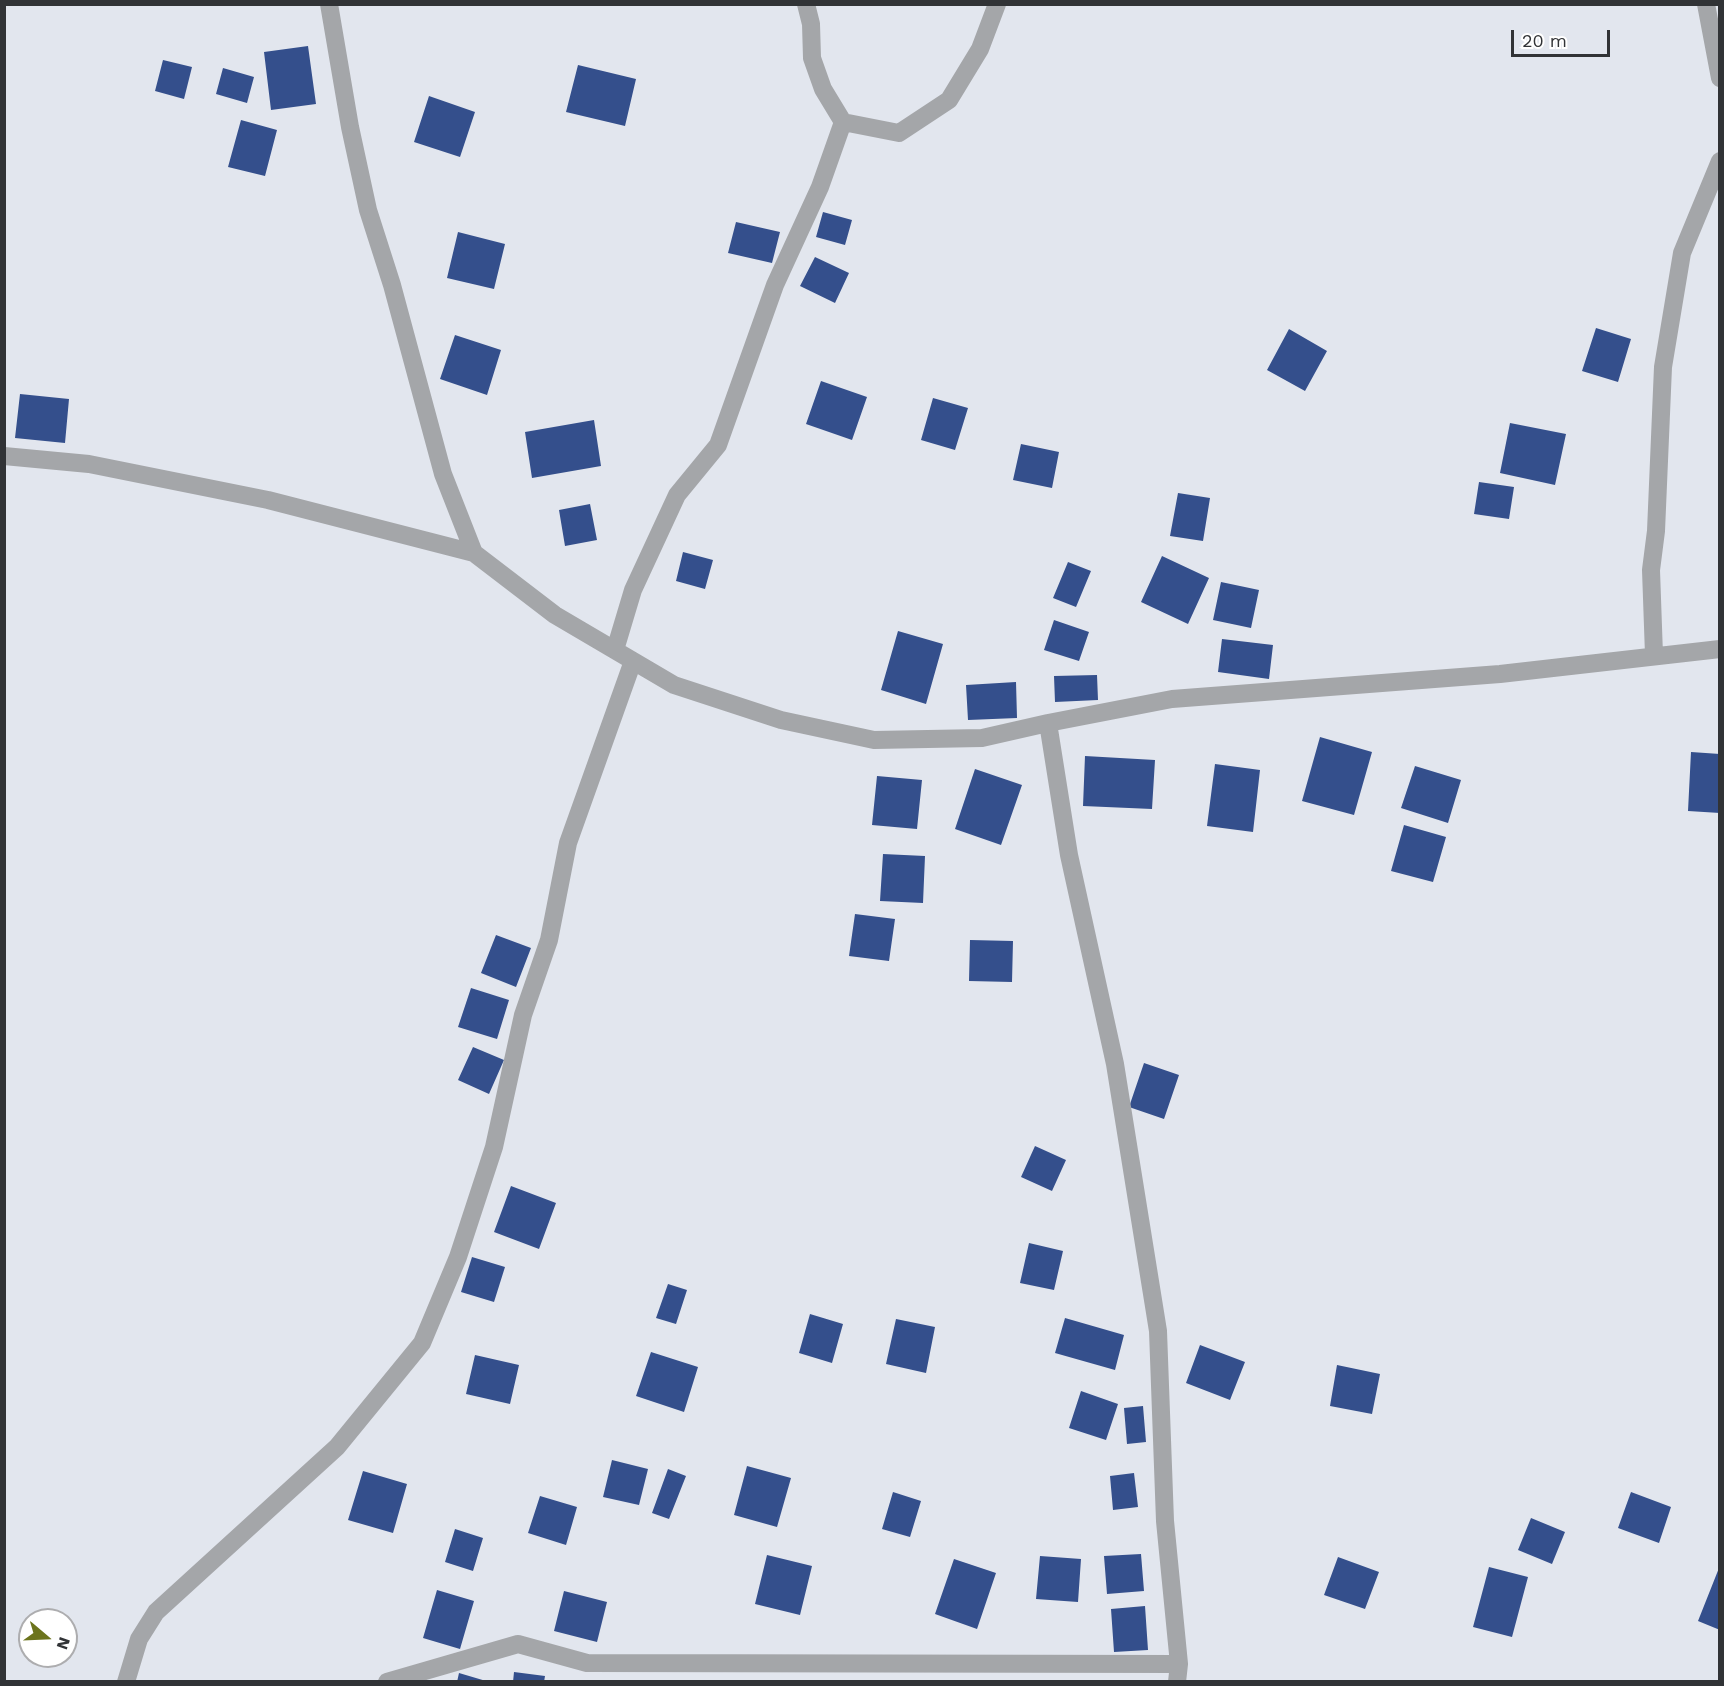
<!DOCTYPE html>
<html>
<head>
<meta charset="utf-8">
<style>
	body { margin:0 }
	#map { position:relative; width:1724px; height:1686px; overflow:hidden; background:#e2e6ee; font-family:"Work Sans",sans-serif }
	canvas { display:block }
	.frame { position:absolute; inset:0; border:6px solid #313336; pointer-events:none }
	.north { position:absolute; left:18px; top:1608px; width:60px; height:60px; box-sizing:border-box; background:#fff; border:2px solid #adadaf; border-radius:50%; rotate:109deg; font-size:16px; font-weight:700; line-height:24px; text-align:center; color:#313336 }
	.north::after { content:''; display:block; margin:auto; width:21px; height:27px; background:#6c741d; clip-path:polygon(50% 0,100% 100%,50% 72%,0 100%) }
	.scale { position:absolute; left:1511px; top:30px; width:99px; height:27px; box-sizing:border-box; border:3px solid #313336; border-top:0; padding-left:8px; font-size:18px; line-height:21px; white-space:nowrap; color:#313336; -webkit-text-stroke:4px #fff; paint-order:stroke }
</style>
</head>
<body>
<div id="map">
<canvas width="1724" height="1686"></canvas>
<div class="frame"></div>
<div class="north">N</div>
<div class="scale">20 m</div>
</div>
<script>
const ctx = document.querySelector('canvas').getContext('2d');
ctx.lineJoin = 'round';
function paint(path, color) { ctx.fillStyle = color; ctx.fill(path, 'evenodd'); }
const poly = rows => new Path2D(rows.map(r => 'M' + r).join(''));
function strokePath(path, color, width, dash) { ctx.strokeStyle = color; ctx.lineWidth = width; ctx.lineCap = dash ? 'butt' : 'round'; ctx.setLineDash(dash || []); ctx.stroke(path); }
const building = poly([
	[308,46,316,104,271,110,264,52],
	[163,60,192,67,184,99,155,91],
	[578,65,636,79,625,126,566,112],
	[223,68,254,77,247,103,216,94],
	[429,96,475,112,460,157,414,142],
	[241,120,277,130,265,176,228,167],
	[823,212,852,220,845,245,816,237],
	[736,222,780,232,772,263,728,253],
	[458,232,505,244,494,289,447,278],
	[815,257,849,273,835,303,800,286],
	[1596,328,1631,339,1618,382,1582,371],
	[1289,329,1327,351,1305,391,1267,370],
	[455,335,501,350,487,395,440,379],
	[821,381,867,397,852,440,806,424],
	[20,394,69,399,65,443,15,438],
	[933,398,968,408,955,450,921,440],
	[594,420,601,466,532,478,525,432],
	[1510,423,1566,434,1555,485,1500,473],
	[1021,444,1059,452,1052,488,1013,480],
	[1479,482,1514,487,1509,519,1474,514],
	[1178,493,1210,498,1203,541,1170,536],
	[590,504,597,540,565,546,559,510],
	[683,552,713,560,705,589,676,581],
	[1162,556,1209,578,1188,624,1141,602],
	[1068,562,1091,571,1076,607,1053,598],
	[1221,582,1259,590,1251,628,1213,620],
	[1054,620,1089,632,1079,661,1044,650],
	[898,631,943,644,926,704,881,690],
	[1222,639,1273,645,1269,679,1218,672],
	[1097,675,1098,700,1055,702,1054,676],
	[1016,682,1017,718,968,720,966,685],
	[1320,737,1372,752,1354,815,1302,801],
	[1691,752,1720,754,1720,813,1688,811],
	[1085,756,1155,760,1152,809,1083,806],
	[1215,764,1260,770,1253,832,1207,826],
	[1415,766,1461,780,1448,823,1401,808],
	[975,769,1022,785,1001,845,955,829],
	[877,776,922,780,917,829,872,825],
	[1404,825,1446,837,1433,882,1391,871],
	[883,854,925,856,923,903,880,901],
	[855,914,895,919,889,961,849,956],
	[496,935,531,948,516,987,481,973],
	[970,940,1013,941,1012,982,969,981],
	[471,988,509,1000,497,1039,458,1027],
	[473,1047,504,1060,489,1094,458,1080],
	[1144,1063,1179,1075,1164,1119,1129,1107],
	[1035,1146,1066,1160,1052,1191,1021,1177],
	[511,1186,556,1203,539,1249,494,1232],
	[1029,1243,1063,1251,1054,1290,1020,1283],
	[472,1257,505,1267,494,1302,461,1292],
	[668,1284,687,1290,676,1324,656,1318],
	[810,1314,843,1324,832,1363,799,1353],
	[1065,1318,1124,1335,1115,1370,1055,1353],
	[896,1319,935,1327,926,1373,886,1364],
	[1200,1345,1245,1362,1230,1400,1186,1383],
	[651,1352,698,1367,684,1412,636,1396],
	[475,1355,519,1365,510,1404,466,1394],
	[1337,1365,1380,1374,1372,1414,1330,1406],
	[1081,1391,1118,1404,1106,1440,1069,1428],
	[1143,1406,1146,1442,1127,1444,1124,1408],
	[612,1460,648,1469,639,1505,603,1497],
	[747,1466,791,1478,777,1527,734,1515],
	[668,1469,686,1476,669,1519,652,1513],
	[363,1471,407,1484,393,1533,348,1520],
	[1134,1473,1138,1507,1113,1510,1110,1476],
	[893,1492,921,1501,910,1537,882,1529],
	[1631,1492,1671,1507,1659,1543,1618,1528],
	[540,1496,577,1507,566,1545,528,1533],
	[1531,1518,1565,1532,1552,1564,1518,1550],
	[455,1529,483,1538,473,1571,445,1562],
	[1141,1554,1144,1591,1107,1594,1104,1556],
	[767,1555,812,1566,800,1615,755,1604],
	[1040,1556,1081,1559,1078,1602,1036,1599],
	[1338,1557,1379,1572,1365,1609,1324,1595],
	[954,1559,996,1573,977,1629,935,1614],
	[1489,1567,1528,1577,1512,1637,1473,1627],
	[1719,1568,1720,1568,1720,1630,1698,1621],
	[437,1590,474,1601,460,1649,423,1638],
	[564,1591,607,1602,597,1642,554,1631],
	[1145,1606,1148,1650,1114,1652,1111,1609],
	[514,1672,545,1676,544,1682,513,1682],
	[459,1673,486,1681,486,1682,457,1682]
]);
const street = poly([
	[329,4,350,127,368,210,392,285,443,474,474,553,555,615,674,685,781,720,874,740,982,738,1048,723,1069,855,1115,1064,1158,1331,1165,1521,1179,1664,1177,1682],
	[806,4,811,24,812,58,823,89,843,122,899,133,949,100,980,49,997,4],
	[1706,4,1720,78],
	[4,456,89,464,268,500,474,553],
	[615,650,633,590,677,495,718,445,775,285,820,187,843,122],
	[1654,655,1651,570,1656,531,1663,367,1682,253,1720,161],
	[1048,723,1172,699,1500,674,1720,649],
	[126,1682,139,1639,156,1612,337,1447,422,1343,458,1257,494,1147,523,1015,549,940,568,843,633,661],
	[387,1682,518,1644,587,1663,1179,1664]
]);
paint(building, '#344f8c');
strokePath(street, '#a4a6a9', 18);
</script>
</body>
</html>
